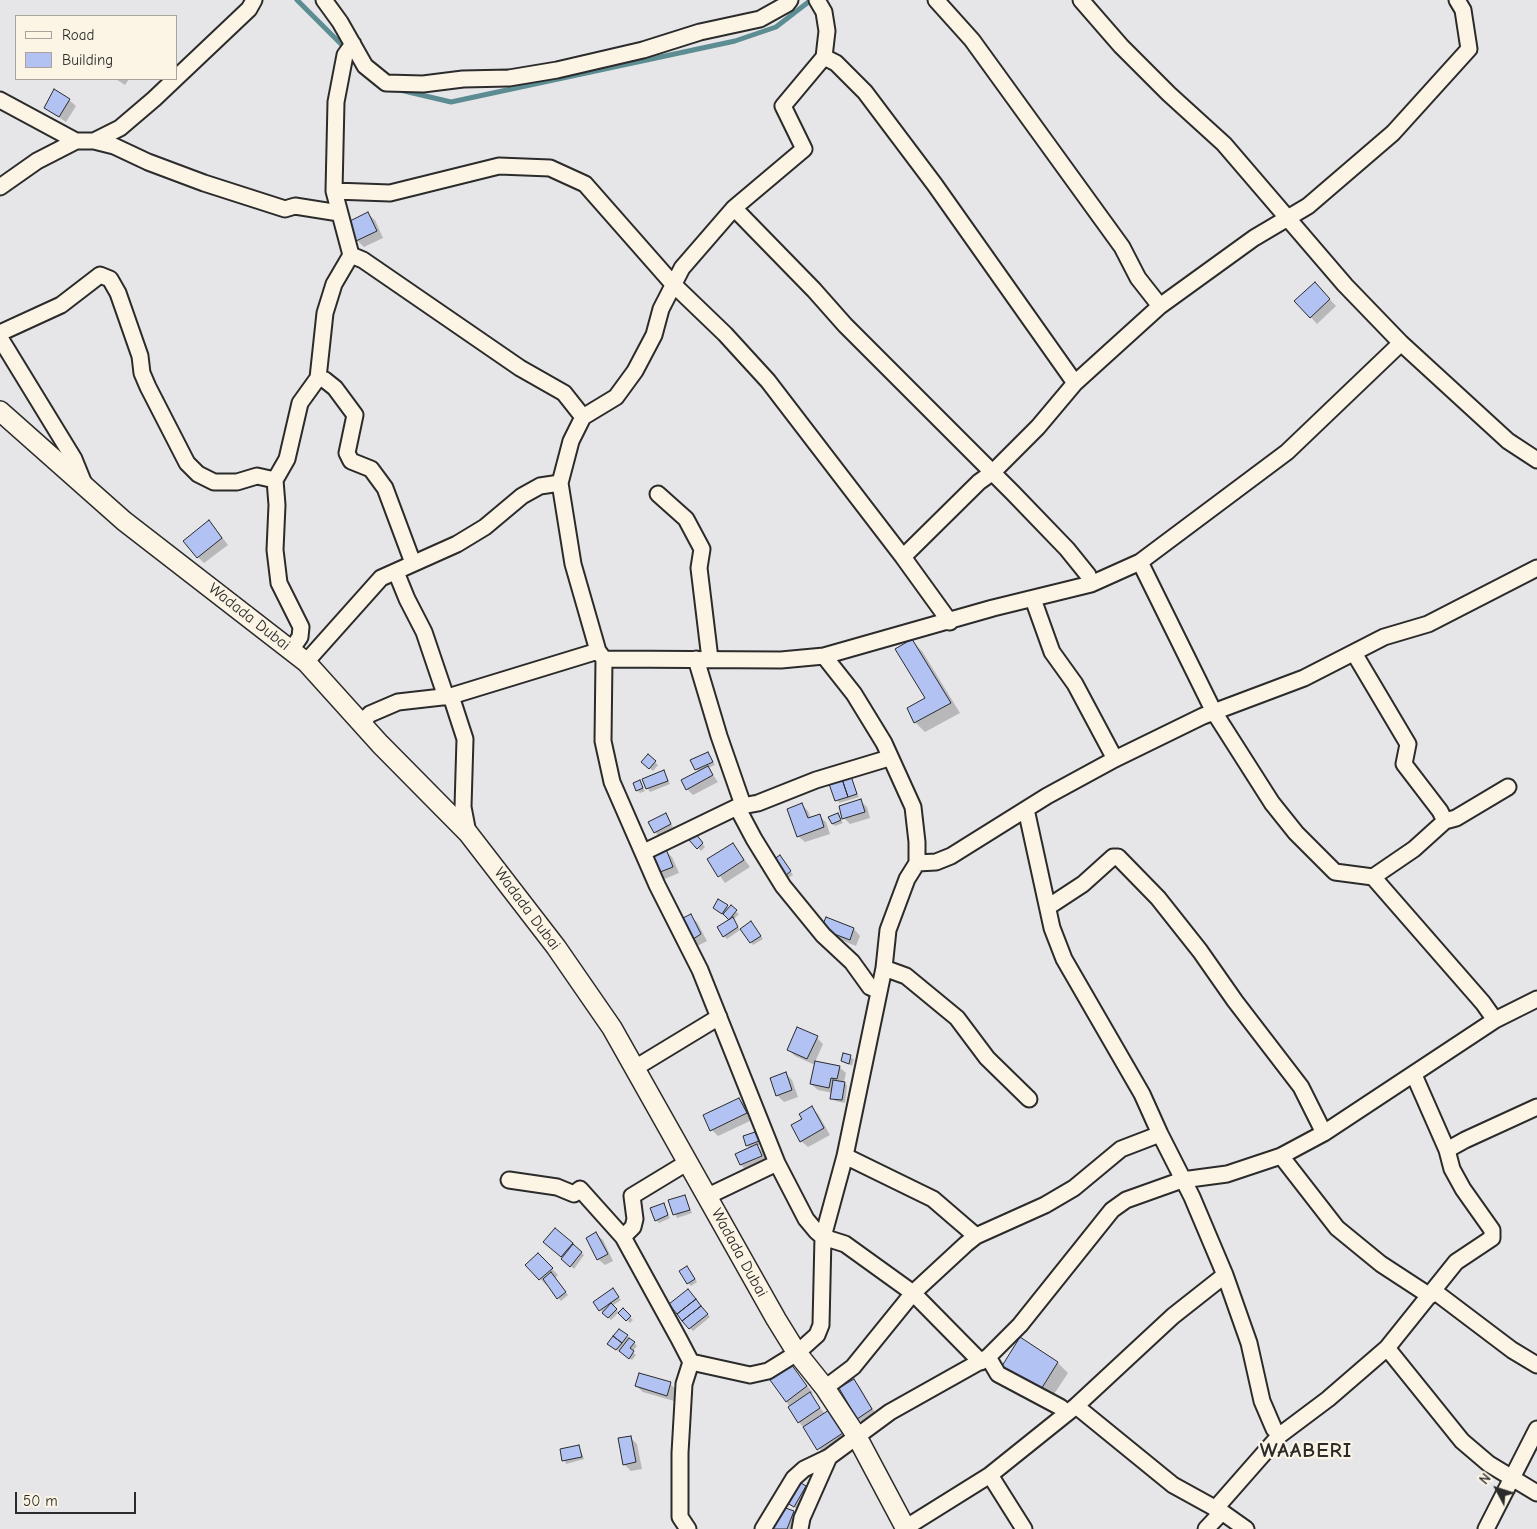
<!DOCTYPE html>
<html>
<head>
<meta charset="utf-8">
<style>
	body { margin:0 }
	#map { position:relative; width:1537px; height:1529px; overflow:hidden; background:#e6e6e9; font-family:"Comic Neue",sans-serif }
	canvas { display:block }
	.legend { position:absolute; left:15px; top:15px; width:162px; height:65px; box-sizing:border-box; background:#fcf5e5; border:1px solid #a8a49b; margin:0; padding:6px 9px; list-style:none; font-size:15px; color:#2b2b2b }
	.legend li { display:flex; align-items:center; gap:10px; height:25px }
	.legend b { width:25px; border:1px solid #a8a49b }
	.north { position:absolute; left:1472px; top:1464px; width:50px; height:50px; -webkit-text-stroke:4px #fcf5e5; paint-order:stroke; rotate:310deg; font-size:14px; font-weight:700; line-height:20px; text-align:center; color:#2b2b2b }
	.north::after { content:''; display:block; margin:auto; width:18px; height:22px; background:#2b2b2b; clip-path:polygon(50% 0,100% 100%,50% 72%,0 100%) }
	.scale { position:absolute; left:15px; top:1492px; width:121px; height:22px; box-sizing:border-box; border:2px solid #2b2b2b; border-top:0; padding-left:6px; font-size:15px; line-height:18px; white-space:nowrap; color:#2b2b2b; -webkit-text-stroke:4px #fcf5e5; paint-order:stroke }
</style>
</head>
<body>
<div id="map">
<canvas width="1537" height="1529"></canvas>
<ul class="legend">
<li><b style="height:6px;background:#fcf5e5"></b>Road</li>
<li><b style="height:14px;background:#b2c3f3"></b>Building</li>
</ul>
<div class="north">N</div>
<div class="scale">50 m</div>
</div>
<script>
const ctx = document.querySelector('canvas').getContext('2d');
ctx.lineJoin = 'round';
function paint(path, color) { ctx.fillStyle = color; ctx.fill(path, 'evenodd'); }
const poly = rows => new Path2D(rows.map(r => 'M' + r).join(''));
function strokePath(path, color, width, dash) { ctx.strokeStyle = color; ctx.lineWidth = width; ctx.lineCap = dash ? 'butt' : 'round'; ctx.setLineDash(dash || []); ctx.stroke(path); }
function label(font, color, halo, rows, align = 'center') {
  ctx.font = font + ' "Comic Neue",sans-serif'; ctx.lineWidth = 4.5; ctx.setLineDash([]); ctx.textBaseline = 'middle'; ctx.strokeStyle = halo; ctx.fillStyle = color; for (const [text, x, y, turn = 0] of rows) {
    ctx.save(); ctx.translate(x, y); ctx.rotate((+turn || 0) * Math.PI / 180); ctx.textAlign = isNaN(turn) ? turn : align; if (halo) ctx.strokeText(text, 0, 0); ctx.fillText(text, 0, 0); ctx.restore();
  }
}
const shadow = poly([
	[116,79,129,79,125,85],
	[69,100,76,106,66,122,45,108],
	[368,214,375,220,383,238,364,247,357,240],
	[1315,284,1336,306,1317,324,1296,301],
	[215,528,228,545,204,563,198,557],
	[912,641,922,651,960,713,925,732,915,722,909,709,927,698],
	[708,753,715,765,708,768,718,782,693,795,687,789,699,772,696,769],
	[648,756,658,765,653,771,643,762],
	[664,771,670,784,650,792,643,780],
	[850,778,859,797,839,803,831,784],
	[640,782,645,791,640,793,637,790],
	[860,801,867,807,870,818,850,824,844,818],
	[802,805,808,811,811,819,819,816,826,822,830,834,805,842,798,836],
	[838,815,843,823,835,826,833,824],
	[668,818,673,827,658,836,650,823],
	[696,836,705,847,701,851,691,840],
	[733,844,750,867,725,883,709,860],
	[666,851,672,857,679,873,662,880,649,858],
	[780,856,793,875,785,880],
	[727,906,739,914,733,920,740,930,727,939,724,936,731,920,717,911],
	[690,916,697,922,707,941,697,946,691,940],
	[826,919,854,929,860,936,856,946,829,935],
	[754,926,763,939,753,945,751,942],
	[817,1038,823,1044,815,1062,839,1067,846,1073,844,1082,847,1086,845,1103,835,1101,832,1098,833,1093,818,1090,811,1084,815,1065,795,1056,789,1050],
	[844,1055,854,1059,852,1066,843,1061],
	[786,1074,792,1080,798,1097,784,1102,777,1095,772,1079],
	[739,1099,746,1106,752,1120,718,1136,712,1130],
	[812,1108,818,1114,830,1135,808,1147,801,1141,804,1119],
	[755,1133,761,1144,757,1146,763,1152,768,1162,747,1171,741,1165,736,1154,750,1148,747,1145],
	[684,1196,692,1213,677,1218,670,1201],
	[663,1204,670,1218,659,1223,656,1220],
	[555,1230,584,1255,574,1269,551,1248],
	[596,1234,603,1240,613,1261,605,1265,598,1259],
	[538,1254,558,1275,555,1278,568,1295,561,1301,548,1284,547,1286,527,1265],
	[690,1270,697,1282,691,1286,688,1283],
	[615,1293,621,1300,612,1306,619,1312,611,1320,600,1310],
	[694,1297,710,1317,693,1331,690,1328],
	[623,1310,633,1320,630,1323,620,1313],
	[627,1336,637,1346,632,1352,636,1355,632,1360,612,1347],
	[1021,1339,1058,1363,1068,1373,1050,1400,1014,1376,1004,1366],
	[791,1366,813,1393,810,1394,825,1414,829,1412,849,1440,825,1455,799,1422,786,1401],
	[854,1380,860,1387,877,1416,864,1424,858,1418],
	[670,1384,677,1390,674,1401,643,1392,636,1386],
	[631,1438,637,1444,642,1469,631,1471,624,1464],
	[579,1446,584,1459,566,1464,561,1450],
	[796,1482,808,1490,797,1509,788,1503],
	[793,1512,799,1518,796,1529,773,1529]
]);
const stream = poly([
	[297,0,346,49],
	[400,90,451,102,735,41,776,27,811,0]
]);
const building = poly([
	[54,89,70,99,59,117,44,108,54,89],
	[368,212,377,231,356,241,348,222,368,212],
	[1315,282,1330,299,1310,318,1294,301,1315,282],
	[209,520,222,538,197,558,183,541,209,520],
	[912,639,951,703,914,723,907,708,925,698,895,649,912,639],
	[708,752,713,762,695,770,690,760,708,752],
	[648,754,656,761,649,769,641,762,648,754],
	[708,766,713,775,686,790,681,780,708,766],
	[664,770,668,781,646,789,642,779,664,770],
	[851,776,857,794,848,797,842,779,851,776],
	[842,779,848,797,835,801,829,784,842,779],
	[640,780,643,788,636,791,633,783,640,780],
	[861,799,865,812,842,819,839,806,861,799],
	[802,803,808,818,820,814,824,827,797,837,787,809,802,803],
	[666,813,671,824,654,833,648,822,666,813],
	[838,813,841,820,832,824,828,817,838,813],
	[696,834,703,843,697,849,689,840,696,834],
	[733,843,744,860,718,877,707,859,733,843],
	[666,849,673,867,655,874,648,857,666,849],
	[780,855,791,871,781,879,770,862,780,855],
	[718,899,728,905,722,914,713,908,718,899],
	[731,905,737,910,729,920,723,914,731,905],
	[691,914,701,934,690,941,679,920,691,914],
	[733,917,738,927,723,937,717,927,733,917],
	[826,917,854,928,850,940,821,929,826,917],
	[751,921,761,936,750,943,740,929,751,921],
	[797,1027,818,1036,807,1059,787,1050,797,1027],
	[843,1053,851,1055,849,1064,841,1061,843,1053],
	[815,1061,840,1066,837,1079,831,1078,829,1088,810,1084,815,1061],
	[786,1072,792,1090,776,1096,770,1078,786,1072],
	[833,1080,845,1082,842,1100,830,1099,833,1080],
	[739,1098,747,1113,710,1131,703,1115,739,1098],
	[812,1106,824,1128,800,1142,791,1125,802,1119,799,1114,812,1106],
	[755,1132,759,1141,746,1146,743,1136,755,1132],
	[757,1144,762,1156,740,1165,735,1154,757,1144],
	[685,1195,690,1210,673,1215,668,1200,685,1195],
	[664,1203,668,1215,655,1221,650,1208,664,1203],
	[555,1228,573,1243,561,1257,543,1242,555,1228],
	[596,1232,608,1254,597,1260,586,1238,596,1232],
	[573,1244,582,1252,570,1267,561,1259,573,1244],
	[538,1253,553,1268,539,1280,525,1265,538,1253],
	[687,1266,695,1279,687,1284,679,1271,687,1266],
	[551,1272,566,1292,557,1299,543,1279,551,1272],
	[613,1288,619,1297,599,1311,593,1302,613,1288],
	[688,1289,696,1299,677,1314,669,1304,688,1289],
	[696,1299,701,1306,682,1321,677,1314,696,1299],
	[611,1303,617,1309,608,1318,602,1313,611,1303],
	[701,1306,708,1314,689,1329,682,1321,701,1306],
	[623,1308,631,1316,626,1321,618,1313,623,1308],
	[619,1329,628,1335,622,1343,613,1336,619,1329],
	[613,1336,622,1343,616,1350,607,1344,613,1336],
	[1020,1337,1058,1362,1040,1391,1002,1366,1020,1337],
	[629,1338,635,1342,630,1348,634,1351,629,1359,619,1351,629,1338],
	[791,1364,807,1386,786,1402,770,1380,791,1364],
	[639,1373,671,1382,667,1396,635,1386,639,1373],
	[854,1379,872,1409,857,1419,839,1388,854,1379],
	[810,1392,820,1408,798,1423,788,1407,810,1392],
	[829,1410,843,1433,817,1450,803,1427,829,1410],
	[631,1436,636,1462,623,1465,618,1438,631,1436],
	[579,1445,582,1457,562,1461,560,1449,579,1445],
	[796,1480,806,1486,794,1507,784,1501,796,1480],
	[780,1506,794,1511,787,1529,772,1529,780,1506]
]);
const minor = poly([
	[324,0,340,22,365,66,386,83,423,84,463,79,509,78,557,70,643,50,700,32,760,19,787,4,790,0],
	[817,0,824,12,827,31,824,57,783,106,804,149,734,208,682,268,661,309,654,335,635,371,616,397,583,417,571,441,560,483,573,564,598,651,604,659,603,741,612,782,657,885,700,970,777,1163,806,1219,816,1231,823,1237,845,1244,913,1293,981,1362],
	[936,0,972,40,1122,247,1138,278,1160,306],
	[1081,0,1121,46,1169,94,1224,144,1345,285,1401,343,1508,441,1537,460],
	[824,57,836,63,865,92,935,185,1075,383],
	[0,100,76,141,94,141,114,146,148,162,204,183,285,209,295,206,339,213],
	[94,141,120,128,154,99,249,9,254,0],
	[0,187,37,161,76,141],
	[334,191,390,193,499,166,550,168,585,184,673,284,725,334,768,381,903,557,950,622],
	[734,208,814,290,845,325,1013,493,1067,549,1088,575,1091,584],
	[351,255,363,260,520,368,564,393,583,417],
	[0,333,61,305,100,275,110,279,118,293,140,356,142,373,148,387,187,463,198,474,214,482,237,482,257,476,275,480],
	[0,338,74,459,85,486],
	[318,378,325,380,335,388,355,415,347,453,351,461,371,469,385,488,413,563],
	[658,494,686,519,702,549,699,568,710,659],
	[903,557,979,482,993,472,1038,427,1075,383,1160,306,1254,238,1308,206,1393,133,1469,49,1463,10,1457,0],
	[1140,562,1214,712,1272,803,1296,833,1335,872,1373,877,1483,1003,1495,1020],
	[396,572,407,599,424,632,446,697],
	[1033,599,1052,652,1075,684,1115,759],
	[291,650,300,637,301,627,279,583,275,550,277,505,275,480,287,459,300,403,318,378,325,313,334,284,351,255,334,191,336,102,345,55,353,44],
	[1354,653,1408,744,1404,764,1440,811,1445,821],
	[604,659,781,660,824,656,993,608,1091,584,1140,562,1287,452,1401,343],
	[696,659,719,736,743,805],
	[306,662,381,578,457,544,485,527,522,496,540,486,560,483],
	[451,696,465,739,463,807,468,833],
	[362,722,370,714,398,702,451,696,598,651],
	[737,807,754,839,783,886,823,935,852,962,870,987,879,991],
	[1026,809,1052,928,1064,959,1142,1094,1160,1134,1192,1197,1225,1275,1249,1343,1262,1401,1274,1429,1280,1435],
	[644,852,737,807,758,803,816,780,889,758],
	[917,863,936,862,951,856,1047,796,1115,759,1203,716,1304,678,1384,637,1428,624,1537,568],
	[1373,877,1414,849,1445,821,1456,818,1508,787],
	[1048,907,1083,884,1113,857,1118,857,1158,898,1200,951,1235,1001,1301,1087,1324,1133],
	[884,968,906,976,957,1018,987,1058,1029,1099],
	[635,1068,719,1017],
	[1447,1150,1465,1140,1537,1107],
	[845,1156,933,1199,976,1236],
	[1281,1156,1337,1228,1381,1264,1430,1296],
	[509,1180,557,1187,574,1194,580,1189,623,1237,679,1339,691,1362,684,1384,680,1453,680,1517,688,1529],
	[708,1196,777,1163],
	[623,1237,633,1227,635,1219,632,1196,688,1162],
	[1434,1291,1512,1350,1537,1365],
	[1387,1348,1462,1441,1489,1464,1537,1493],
	[988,1357,998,1374,1060,1407,1067,1413],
	[691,1362,750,1375,768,1371,797,1353,817,1335,821,1325,823,1237,845,1156,884,968,888,930,907,879,917,863,917,842,913,807,884,743,854,694,824,656],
	[825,1388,853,1367,913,1293,966,1244,976,1236,1045,1205,1074,1188,1121,1149,1160,1134],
	[1076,1406,1173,1485,1222,1512,1246,1529],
	[990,1475,1024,1529],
	[1215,1509,1280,1435,1328,1399,1387,1348,1456,1262,1492,1238,1492,1230,1463,1189,1452,1169,1447,1150,1414,1075],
	[905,1528,990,1475,1076,1406,1173,1316,1225,1275],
	[763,1529,794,1478,804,1469,829,1457,890,1412,988,1357,1020,1325,1112,1210,1126,1200,1182,1180,1227,1174,1281,1156,1324,1133,1495,1020,1537,999],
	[800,1529,802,1518,829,1457],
	[1206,1529,1222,1512],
	[1486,1529,1537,1429]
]);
const tertiary = poly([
	[0,411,124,521,306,662,380,744,468,833,556,947,612,1028,776,1319,797,1353,825,1388,856,1435,906,1529]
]);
const streetNames = [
	["Wadada Dubai",249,617,38],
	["Wadada Dubai",527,909,53],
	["Wadada Dubai",739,1253,61]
];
const districtNames = [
	["WAABERI",1306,1451]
];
paint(shadow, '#0003');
strokePath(stream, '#5c8d92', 5);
paint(building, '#b2c3f3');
strokePath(building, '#2b2b2b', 1);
strokePath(minor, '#2b2b2b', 19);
strokePath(tertiary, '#2b2b2b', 22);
strokePath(minor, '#fcf5e5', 15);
strokePath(tertiary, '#fcf5e5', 19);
label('16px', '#2b2b2b', '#fcf5e5', streetNames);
ctx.letterSpacing = '1px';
label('bold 21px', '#2b2b2b', '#fcf5e5', districtNames);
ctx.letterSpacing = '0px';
</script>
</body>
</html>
